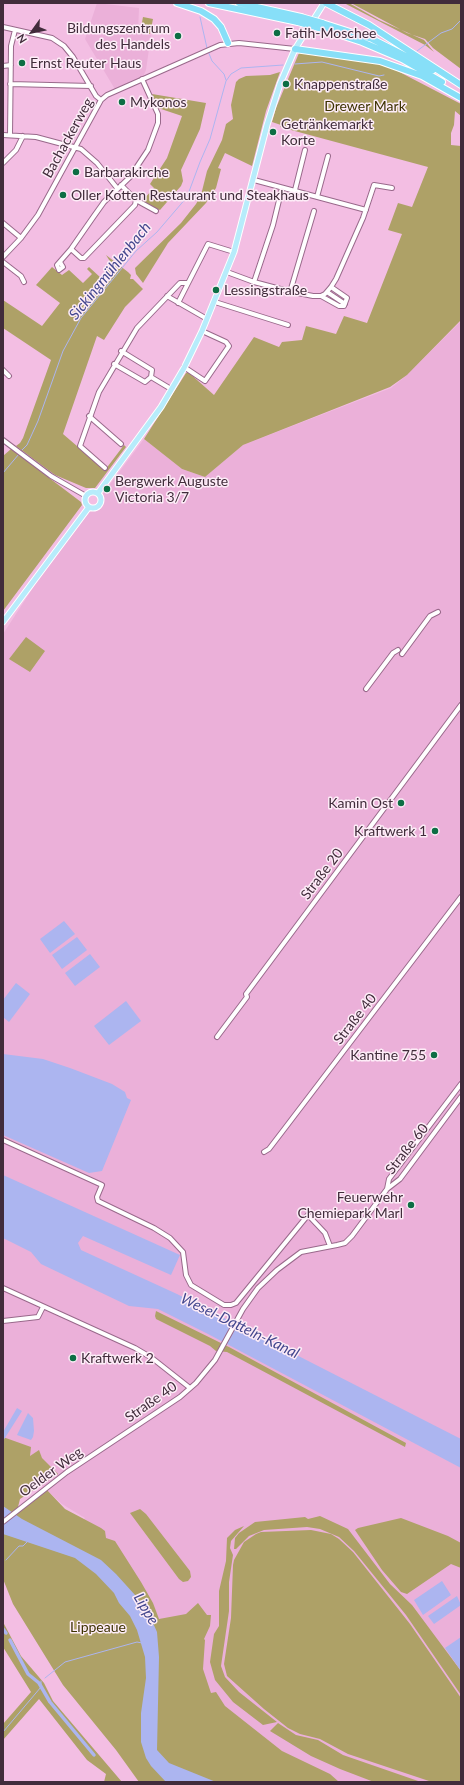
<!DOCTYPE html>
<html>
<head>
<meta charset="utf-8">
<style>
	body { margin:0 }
	#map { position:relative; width:464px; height:1785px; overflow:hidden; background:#f3bee3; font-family:Lato,sans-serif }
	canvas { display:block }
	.frame { position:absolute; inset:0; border:4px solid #412c3b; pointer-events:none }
	.north { position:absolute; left:12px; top:12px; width:40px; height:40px; -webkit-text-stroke:3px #fdecf7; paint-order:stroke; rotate:237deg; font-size:11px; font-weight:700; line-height:16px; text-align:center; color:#412c3b }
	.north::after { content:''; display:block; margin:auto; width:14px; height:18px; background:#412c3b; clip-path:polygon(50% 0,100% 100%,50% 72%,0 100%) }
</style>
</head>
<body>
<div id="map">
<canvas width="464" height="1785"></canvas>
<div class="frame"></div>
<div class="north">N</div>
</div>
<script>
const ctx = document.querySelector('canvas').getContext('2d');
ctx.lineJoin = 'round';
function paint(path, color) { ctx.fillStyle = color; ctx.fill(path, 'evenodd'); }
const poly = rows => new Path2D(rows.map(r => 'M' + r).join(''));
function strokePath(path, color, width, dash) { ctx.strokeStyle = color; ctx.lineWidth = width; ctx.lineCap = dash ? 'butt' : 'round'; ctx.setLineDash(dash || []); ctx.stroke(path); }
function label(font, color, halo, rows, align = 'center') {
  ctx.font = font + ' Lato,sans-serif'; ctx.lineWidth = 3; ctx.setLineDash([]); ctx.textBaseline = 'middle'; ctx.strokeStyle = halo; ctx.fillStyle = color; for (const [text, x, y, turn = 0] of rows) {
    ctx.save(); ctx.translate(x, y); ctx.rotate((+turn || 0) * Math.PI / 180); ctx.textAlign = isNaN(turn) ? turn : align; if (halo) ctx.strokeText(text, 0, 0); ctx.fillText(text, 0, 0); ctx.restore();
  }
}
const built = poly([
	[97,3,139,8,138,33,151,35,146,70,142,79,116,91,85,39],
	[461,321,461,1782,216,1782,66,1541,85,1518,62,1504,3,1450,3,634,38,580,144,439,182,469,205,477,243,445,391,388,407,375]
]);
const green = poly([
	[344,3,349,3,379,20,424,40,434,52,425,45],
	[351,3,461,3,461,69,433,48,425,39,407,33],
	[143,17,153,19,150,34,140,33],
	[299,53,386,65,461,104,461,116,455,111,454,125,451,133,451,145,461,146,461,320,407,375,390,387,243,445,205,477,182,469,144,439,186,373,188,372,214,395,254,337,279,347,282,342,302,340,306,326,336,334,344,316,367,323,402,234,388,230,398,203,412,207,428,167,280,127,281,125,272,122,276,108],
	[280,72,266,111,252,166,225,153,218,168,221,169,216,188,206,203,168,243,143,283,136,274,135,268,181,223,196,204,201,195,207,171,222,140,226,124,233,119,231,105,236,82,239,79,246,76,270,75],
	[152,94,206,103,200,129,181,170,183,181,181,186,160,210,141,202,154,188,150,184,167,158,182,116,158,108],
	[106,255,128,272,131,275,130,279,133,279,143,289,125,307,104,340,97,336,63,434,105,470,124,445,126,447,95,488,86,488,55,475,16,446,20,443,23,438,51,360,3,328,3,300,42,326,60,303,36,285,45,275,52,267,62,275,69,270,83,283,92,274,87,269,89,267,101,278,111,263],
	[11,449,81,502,82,505,3,611,3,456],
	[26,637,45,651,30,672,9,659],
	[156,1311,229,1347,406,1443,405,1447,227,1352,216,1351,210,1346,156,1319,155,1316],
	[3,1437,31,1447,30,1456,39,1450,42,1458,58,1474,20,1499,18,1507,3,1520],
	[47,1490,65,1509,101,1528,105,1531,106,1538,115,1541,141,1582,153,1603,159,1619,186,1614,198,1603,207,1615,211,1615,210,1626,204,1639,205,1640,203,1669,211,1693,216,1692,225,1706,282,1751,330,1774,339,1782,139,1782,116,1750,63,1685,13,1604,3,1579,3,1523],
	[140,1509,146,1514,190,1571,191,1577,188,1581,183,1582,179,1579,130,1513],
	[320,1516,348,1529,390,1584,412,1605,461,1671,461,1695,406,1615,354,1551,339,1537,320,1529,307,1527,264,1530,249,1536,236,1549,234,1549,235,1538,239,1533,255,1522,305,1517,308,1519],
	[401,1518,448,1536,461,1543,461,1568,451,1564,407,1594,401,1592,382,1570,355,1530,358,1528],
	[244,1526,231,1541,230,1548,233,1555,229,1582,229,1611,221,1666,225,1677,239,1692,277,1722,263,1725,233,1702,215,1680,210,1662,214,1634,219,1626,219,1591,226,1561,227,1538,235,1530],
	[311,1530,331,1534,339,1539,353,1552,410,1624,461,1698,461,1782,432,1782,348,1754,320,1739,300,1734,288,1728,264,1709,227,1676,224,1664,231,1618,233,1565,234,1560,244,1542,256,1534,261,1532],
	[3,1622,21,1656,44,1683,53,1701,122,1782,104,1782,106,1774,87,1760,39,1699,3,1740,3,1724,31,1692,3,1647],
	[278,1723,296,1735,318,1740,343,1755,421,1782,374,1782,340,1769,311,1756,270,1731]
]);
const water = poly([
	[64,921,75,934,50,953,40,939],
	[77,937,87,950,62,969,52,955],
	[90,954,100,967,75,986,65,973],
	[16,983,30,994,9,1022,3,1017,3,1000],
	[126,1001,141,1021,109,1045,94,1026],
	[3,1054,43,1059,70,1068,112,1084,125,1092,127,1098,131,1100,102,1171,89,1173,3,1135],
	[3,1175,180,1255,171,1275,83,1236,78,1243,81,1250,177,1294,461,1439,461,1468,208,1334,158,1309,129,1306,41,1264,31,1252,3,1238],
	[17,1408,22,1411,3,1441,3,1432],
	[28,1413,33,1418,34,1431,33,1437,31,1440,17,1435],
	[3,1506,22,1519,101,1560,116,1574,135,1595,149,1614,157,1632,159,1657,157,1750,169,1763,216,1782,166,1782,151,1766,146,1758,141,1742,141,1713,146,1678,145,1657,137,1630,130,1616,119,1603,114,1593,96,1574,75,1558,3,1534],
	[442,1581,451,1595,423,1615,414,1600],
	[457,1596,461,1605,434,1624,428,1616],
	[461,1637,461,1671,445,1648]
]);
const stream = poly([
	[200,17,207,48],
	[208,51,212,61,224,74,226,80],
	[417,51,441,33,452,29,461,20],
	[295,64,322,62,379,76,384,75],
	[21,451,27,445,38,421,63,351,81,318,136,251,157,232,187,197,200,162,210,139,226,81,231,74,241,68,283,65],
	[3,473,19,454],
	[6,1560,19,1546,23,1546,27,1542],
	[45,1678,65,1662,137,1642,142,1643],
	[3,1732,41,1687,41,1681]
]);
const canal = poly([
	[3,1629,6,1633],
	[10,1640,28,1674,39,1683,50,1702,94,1755]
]);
const minor = poly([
	[3,27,52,38,64,46,73,57,96,96,101,100],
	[3,66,11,65],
	[10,84,91,86],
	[3,135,36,137,81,149,97,163,117,188],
	[10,135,11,46,15,30],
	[3,163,16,150,23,136],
	[254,180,366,210],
	[121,185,136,200,156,211],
	[295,190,305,150],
	[317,197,328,156],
	[3,223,21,238],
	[71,249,81,258,84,258,135,205,136,200],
	[3,257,21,238,38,215,101,100,107,95,220,45,239,43,295,49],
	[3,262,21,276,24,282],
	[60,262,63,267,59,270,57,265,71,249,94,216,104,202,130,177,148,150,158,123,158,114,142,79],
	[227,272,254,282,288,291,313,296,321,296,325,294,331,287,336,279,363,218,374,185,392,188],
	[254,282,273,225,282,188],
	[290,292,314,211],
	[327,292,345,304],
	[167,296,207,319],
	[321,296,339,306,344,306,347,298,331,287],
	[215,302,288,325],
	[178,303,208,244,234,252],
	[114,364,145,382,151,377,152,370,121,351],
	[184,367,205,381,229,346,226,342,202,331],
	[3,370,9,376],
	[151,377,171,389],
	[89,416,121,444],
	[3,440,51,476,86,496],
	[105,468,80,446,99,392,137,328,180,283,187,283],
	[402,654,430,616,438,612],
	[366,689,393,653,398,650],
	[217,1037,247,997,246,994,461,705],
	[3,1140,102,1185,97,1197,98,1201,154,1228,170,1238,183,1252,186,1275,191,1285,224,1305,231,1305,236,1303,308,1215,325,1233,330,1246],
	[264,1152,269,1149,282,1132,461,897],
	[387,1189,389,1179,395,1171,461,1084],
	[3,1288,135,1348,152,1358,190,1388],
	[3,1321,38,1317,43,1307],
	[3,1522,67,1472,180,1397,196,1383,215,1360,243,1309,258,1288,277,1270,301,1252,337,1245,345,1243,352,1236,387,1189,400,1179,461,1097]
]);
const major = poly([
	'85 500a8 8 0 1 1 16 0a8 8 0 1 1-16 0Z',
	[98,493,161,407,184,368,202,331,234,252,267,125,280,84,295,49,324,3],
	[3,622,89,507]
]);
const highway = poly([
	[177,3,201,11,214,19,221,27,228,43],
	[209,3,298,22],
	[239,3,301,17],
	[326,3,369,25,461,85],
	[322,23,372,39,433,70],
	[319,28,362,42,402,59,442,82],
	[295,49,380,61,422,76,461,98]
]);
const highwayBridge = poly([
	[301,17,322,23],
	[298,22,319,28]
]);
const markers = [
	[277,33,4,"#0c6e44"],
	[178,36,4,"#0c6e44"],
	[22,63,4,"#0c6e44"],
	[286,84,4,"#0c6e44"],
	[122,102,4,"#0c6e44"],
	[273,132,4,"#0c6e44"],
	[76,172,4,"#0c6e44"],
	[63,195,4,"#0c6e44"],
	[216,290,4,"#0c6e44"],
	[107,489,4,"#0c6e44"],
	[401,803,4,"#0c6e44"],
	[435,831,4,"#0c6e44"],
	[434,1055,4,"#0c6e44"],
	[411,1205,4,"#0c6e44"],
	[73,1358,4,"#0c6e44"]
];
const poiNames = [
	["Bildungszentrum",170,28,"right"],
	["des Handels",170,44,"right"],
	["Fatih-Moschee",285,33],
	["Ernst Reuter Haus",30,63],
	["Knappenstraße",294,84],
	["Mykonos",130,102],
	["Getränkemarkt",281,124],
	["Korte",281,140],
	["Barbarakirche",84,172],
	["Oller Kotten Restaurant und Steakhaus",71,195],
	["Lessingstraße",224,290],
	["Bergwerk Auguste",115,481],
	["Victoria 3/7",115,497],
	["Kamin Ost",393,803,"right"],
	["Kraftwerk 1",427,831,"right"],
	["Kantine 755",426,1055,"right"],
	["Feuerwehr",403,1197,"right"],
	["Chemiepark Marl",403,1213,"right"],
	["Kraftwerk 2",81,1358]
];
const parkNames = [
	["Drewer Mark",365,106],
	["Lippeaue",98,1627]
];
const streetNames = [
	["Bachackerweg",68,138,-61],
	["Straße 20",322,874,-53],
	["Straße 40",355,1019,-52],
	["Straße 60",407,1149,-52],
	["Straße 40",151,1402,-35],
	["Oelder Weg",51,1472,-36]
];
const waterNames = [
	["Sickingmühlenbach",110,271,-51],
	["Wesel-Datteln-Kanal",240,1326,26],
	["Lippe",146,1609,59]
];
paint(built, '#ebb0d9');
paint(green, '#aea167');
paint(water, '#acb5f0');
strokePath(stream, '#acb5f0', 1);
strokePath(canal, '#acb5f0', 3.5);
strokePath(minor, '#99698b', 6);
strokePath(major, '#fff', 7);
strokePath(highway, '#fff', 8);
strokePath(minor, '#fff', 4);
strokePath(major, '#b7ecfb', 5);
strokePath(highway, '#87dff8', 6);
strokePath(highwayBridge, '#fff', 8, []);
strokePath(highwayBridge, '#87dff8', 6);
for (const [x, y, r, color] of markers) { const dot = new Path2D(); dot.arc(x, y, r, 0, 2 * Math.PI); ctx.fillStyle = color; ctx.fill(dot); strokePath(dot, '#fdecf7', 1.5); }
label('14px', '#412c3b', '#fdecf7', poiNames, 'left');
label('14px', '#3c3200', '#fdecf7', parkNames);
label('14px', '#412c3b', '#fdecf7', streetNames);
label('italic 15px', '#43478e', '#fdecf7', waterNames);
</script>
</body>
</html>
